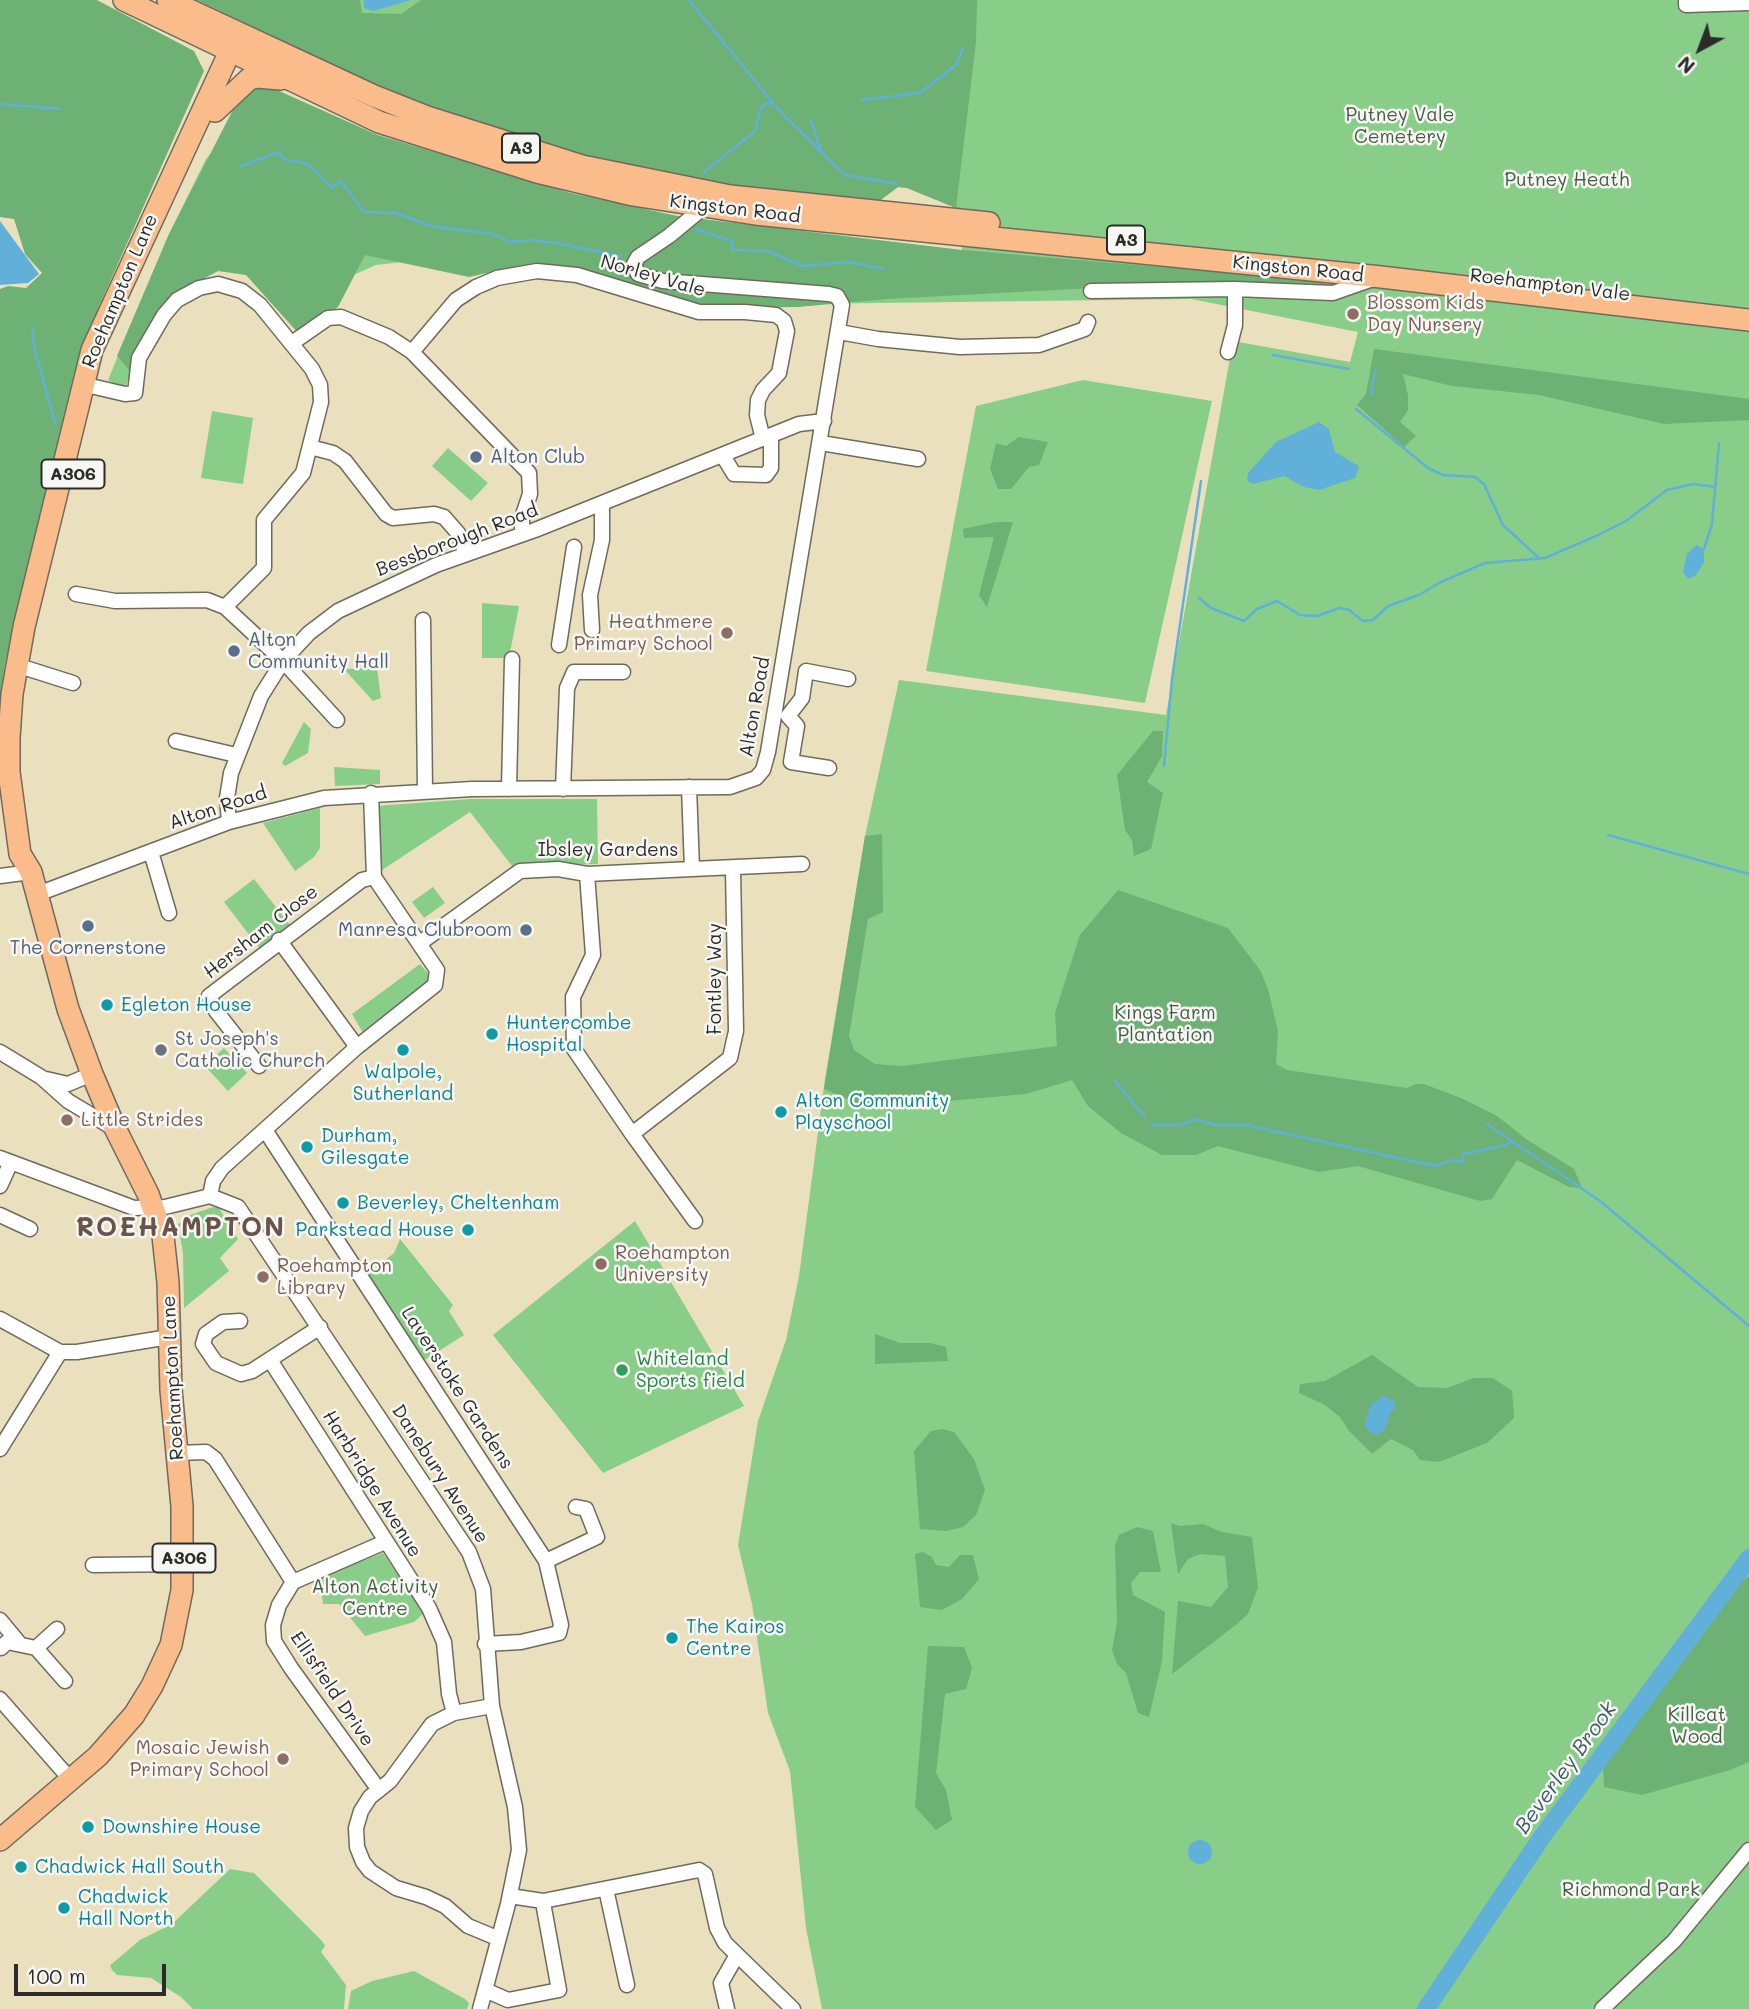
<!DOCTYPE html>
<html>
<head>
<meta charset="utf-8">
<style>
	body { margin:0 }
	#map { position:relative; width:1749px; height:2009px; overflow:hidden; background:#ebe0be; font-family:Mali,sans-serif }
	canvas { display:block }
	.north { position:absolute; left:1665px; top:14px; width:70px; height:70px; -webkit-text-stroke:5px #f6f6f2; paint-order:stroke; rotate:221deg; font-size:19px; font-weight:700; line-height:28px; text-align:center; color:#2b2b2b }
	.north::after { content:''; display:block; margin:auto; width:24px; height:32px; background:#2b2b2b; clip-path:polygon(50% 0,100% 100%,50% 72%,0 100%) }
	.scale { position:absolute; left:14px; top:1964px; width:152px; height:32px; box-sizing:border-box; border:4px solid #2b2b2b; border-top:0; padding-left:9px; font-size:21px; line-height:24px; white-space:nowrap; color:#2b2b2b; -webkit-text-stroke:5px #f6f6f2; paint-order:stroke }
</style>
</head>
<body>
<div id="map">
<canvas width="1749" height="2009"></canvas>
<div class="north">N</div>
<div class="scale">100 m</div>
</div>
<script>
const ctx = document.querySelector('canvas').getContext('2d');
ctx.lineJoin = 'round';
function paint(path, color) { ctx.fillStyle = color; ctx.fill(path, 'evenodd'); }
const poly = rows => new Path2D(rows.map(r => 'M' + r).join(''));
function strokePath(path, color, width, dash) { ctx.strokeStyle = color; ctx.lineWidth = width; ctx.lineCap = dash ? 'butt' : 'round'; ctx.setLineDash(dash || []); ctx.stroke(path); }
function label(font, color, halo, rows, align = 'center') {
  ctx.font = font + ' Mali,sans-serif'; ctx.lineWidth = 5; ctx.setLineDash([]); ctx.textBaseline = 'middle'; ctx.strokeStyle = halo; ctx.fillStyle = color; for (const [text, x, y, turn = 0] of rows) {
    ctx.save(); ctx.translate(x, y); ctx.rotate((+turn || 0) * Math.PI / 180); ctx.textAlign = isNaN(turn) ? turn : align; if (halo) ctx.strokeText(text, 0, 0); ctx.fillText(text, 0, 0); ctx.restore();
  }
}
const green = poly([
	[197,0,1749,0,1749,2009,822,2009,806,1928,790,1771,768,1713,752,1604,738,1545,758,1421,786,1340,799,1276,825,1079,865,836,899,680,1166,715,1233,341,1350,362,1358,332,1191,299,801,304,465,255,376,265,342,280,208,262,147,331,124,390,108,380,169,234,206,159,270,87,378,135,570,193,677,216,734,225,962,250,956,208,907,188,898,187,878,202,425,104,357,76],
	[1083,380,1212,401,1145,703,926,671,976,406],
	[212,411,253,418,243,484,201,478],
	[448,448,488,483,471,501,432,466],
	[482,603,519,606,509,658,482,658],
	[377,668,381,698,373,701,344,669],
	[304,722,311,729,308,753,285,766,282,763],
	[334,767,380,770,380,784,335,786],
	[470,799,597,799,598,864,512,866,470,812,379,872,376,806],
	[320,808,320,848,314,857,295,871,263,823],
	[254,879,290,925,260,949,224,902],
	[433,887,445,903,424,918,412,902],
	[420,964,432,978,363,1033,352,1014],
	[224,1048,247,1073,228,1091,205,1066],
	[213,1207,219,1208,238,1239,220,1258,229,1271,184,1308,183,1253,178,1224,190,1215],
	[635,1221,744,1406,603,1473,493,1335],
	[400,1239,453,1305,449,1311,464,1335,423,1361,367,1275,394,1253],
	[383,1553,424,1613,414,1622,365,1636,339,1604,323,1604,320,1582,321,1577],
	[230,1869,254,1873,322,1941,325,1946,321,1952,346,1985,344,2009,193,2009,181,1997,151,1978,117,1975,112,1970,110,1965,114,1962,140,1940,172,1924],
	[414,1971,465,1999,469,2003,467,2009,348,2009,351,1991,372,1981]
]);
const forest = poly([
	[0,0,97,0,194,51,204,71,100,304,74,374,5,664,0,700,0,289,8,286,26,288,42,273,25,254,14,219,0,217],
	[197,0,360,0,362,13,401,14,421,0,977,0,976,42,956,208,907,188,898,187,878,202,700,181,583,156,425,104,357,76],
	[270,87,377,135,570,193,677,216,962,250,1322,281,1326,286,1312,283,1112,287,887,299,798,307,707,308,544,267,500,270,469,277,365,255,338,307,299,334,246,275,218,271,175,294,147,331,130,371,117,356,169,234,238,100,252,88],
	[1374,349,1749,399,1749,420,1664,424,1539,395,1452,386,1403,374,1408,395,1408,410,1400,422,1416,436,1404,447,1357,405,1366,394],
	[1019,437,1048,442,1039,465,1029,467,1011,489,998,489,990,469,996,443,1006,446],
	[996,522,1013,522,987,607,979,595,994,537,964,538,963,529],
	[1153,731,1163,731,1162,756,1147,782,1163,793,1151,849,1134,856,1132,840,1125,830,1117,775],
	[882,834,883,912,868,919,849,1036,854,1050,875,1064,902,1066,1057,1046,1055,1013,1080,935,1118,890,1228,928,1260,970,1268,989,1278,1031,1276,1064,1287,1070,1407,1088,1416,1084,1424,1084,1461,1098,1497,1116,1526,1139,1574,1169,1582,1188,1569,1187,1517,1160,1492,1199,1480,1201,1358,1166,1319,1172,1218,1146,1196,1155,1162,1155,1121,1133,1088,1106,1072,1080,1026,1094,915,1104,888,1110,860,1105,824,1089,865,836],
	[875,1334,900,1343,930,1343,946,1347,948,1361,875,1364],
	[1372,1355,1418,1387,1447,1388,1474,1378,1493,1378,1512,1391,1514,1418,1487,1443,1439,1462,1420,1460,1413,1450,1391,1439,1372,1454,1349,1431,1340,1417,1325,1405,1299,1393,1300,1384,1325,1381],
	[942,1429,954,1432,974,1459,985,1490,976,1515,963,1527,946,1531,920,1529,914,1451,931,1431],
	[1171,1523,1180,1526,1203,1524,1222,1532,1252,1537,1258,1587,1248,1614,1237,1624,1172,1674,1178,1601,1211,1607,1228,1587,1225,1556,1200,1554,1188,1559,1178,1574],
	[1137,1527,1153,1531,1161,1572,1140,1572,1131,1583,1133,1595,1165,1612,1162,1661,1149,1717,1138,1713,1126,1673,1117,1664,1112,1650,1117,1622,1115,1545,1119,1535],
	[923,1552,932,1557,936,1565,949,1567,960,1555,973,1555,979,1579,962,1599,942,1610,920,1607,915,1554],
	[1749,1576,1749,1762,1730,1770,1642,1795,1604,1787,1603,1766,1740,1583],
	[928,1646,964,1647,972,1668,966,1689,945,1694,936,1773,946,1790,952,1820,936,1830,915,1807]
]);
const water = poly([
	[364,0,411,0,373,11,364,8],
	[0,221,39,274,28,283,0,285],
	[1319,422,1329,429,1335,452,1359,466,1355,478,1319,490,1304,487,1284,476,1253,484,1247,481,1248,473,1276,442],
	[1696,545,1704,549,1704,562,1696,575,1688,579,1683,572,1687,554],
	[1383,1396,1393,1400,1396,1408,1391,1412,1384,1431,1377,1435,1368,1431,1365,1424,1370,1406],
	'1188 1852a12 12 0 1 1 24 0a12 12 0 1 1-24 0Z'
]);
const stream = poly([
	[689,0,783,115,845,175,898,184],
	[862,100,920,93,956,65,963,48],
	[0,104,60,109],
	[811,121,821,151],
	[241,166,279,152,283,159,308,164,332,188,341,181,364,212,396,213,431,226,494,234,510,242,530,240,556,243,620,256],
	[704,172,755,131,760,110,764,104,774,103],
	[695,229,732,241,732,250,768,251,802,266,848,262,884,269],
	[32,326,34,347,55,423],
	[1273,355,1349,369],
	[1371,395,1375,371],
	[1356,409,1428,468,1443,475,1475,477,1484,484,1503,525,1540,559],
	[1704,549,1712,524,1719,443],
	[1199,598,1211,608,1244,621,1257,609,1277,601,1300,615,1317,616,1340,608,1349,610,1363,621,1373,620,1388,606,1419,595,1441,582,1485,563,1545,558,1596,536,1626,521,1667,490,1693,484,1715,487],
	[1164,766,1172,679,1201,481],
	[1608,835,1749,874],
	[1114,1080,1145,1117],
	[1487,1124,1600,1201,1749,1326],
	[1151,1125,1181,1125,1196,1119,1215,1125,1246,1125,1435,1166,1453,1160,1462,1162,1464,1154,1507,1145,1511,1141]
]);
const river = poly([
	[1426,2009,1544,1834,1749,1558]
]);
const minor = poly([
	[1686,0,1686,5,1749,3],
	[1091,291,1235,289,1333,293,1373,279],
	[839,332,878,339,960,347,1039,345,1085,329,1088,322],
	[292,343,328,318,341,317,389,337,412,352,529,473,530,494,522,518,522,534],
	[412,352,456,300,476,287,497,278,537,271,577,275,699,312,745,312,776,315,784,321,787,331,779,373,763,390,758,400,757,415,763,439],
	[1228,352,1235,325,1235,289],
	[82,384,125,394,135,393,139,358,164,315,177,300,199,288,218,284,242,291,260,305,312,369,320,385,321,402,303,473,264,520,264,568,225,607],
	[821,443,918,459],
	[310,447,333,453,345,461,386,514,393,518,434,514,444,517,458,533,466,554],
	[723,456,734,474,766,475,771,468,771,436],
	[76,594,115,601,207,600,225,607,283,661,337,720],
	[423,620,425,791],
	[592,630,590,595,602,540,602,503],
	[559,645,574,547],
	[16,665,73,683],
	[176,741,236,755],
	[829,768,791,762,797,726,788,716,802,698,806,671,848,679],
	[509,789,512,659],
	[563,789,567,688,574,672,623,672],
	[229,822,227,798,231,773,261,696,283,661,309,633,338,611,436,565,535,530,799,424,824,421],
	[151,852,169,913],
	[692,869,802,864],
	[587,874,593,955,573,997,574,1049,632,1134,730,1058,736,1031,733,870],
	[0,876,31,872],
	[35,895,229,822,324,798,472,789,730,787,756,778,763,770,768,752,842,305,837,296,829,294,663,281,638,274,634,264,638,257,669,236,704,207],
	[279,940,357,1047],
	[420,943,520,871,558,869,587,874,692,869,689,787],
	[0,1052,41,1077,68,1101,113,1128],
	[259,1066,216,1011,209,996,362,880,374,877],
	[46,1079,68,1084,92,1074],
	[265,1130,546,1561,561,1625,559,1633,521,1642,485,1644],
	[632,1134,695,1221],
	[0,1158,134,1208,165,1207,210,1196,238,1207,469,1552,483,1589,492,1706,515,1807,519,1850,508,1904,480,2009],
	[0,1186,11,1162],
	[210,1196,213,1181,222,1168,357,1047,435,985,437,970,374,877,371,793],
	[0,1215,30,1229],
	[0,1319,60,1352,77,1352,169,1337],
	[240,1321,223,1322,206,1334,203,1344,216,1363,241,1374,252,1371,320,1327],
	[270,1360,429,1608,444,1642,449,1694,454,1713],
	[0,1449,60,1352],
	[177,1453,206,1452,215,1459,293,1582],
	[546,1561,597,1537,586,1509,576,1507],
	[93,1565,184,1564],
	[0,1620,19,1643],
	[1,1648,7,1642,36,1648,57,1629],
	[36,1648,65,1681],
	[0,1699,70,1779],
	[492,1706,454,1713,432,1724,390,1781,370,1797,361,1811,356,1828,357,1847,363,1862,370,1871,396,1888,426,1897,445,1906,468,1926,497,1938],
	[379,1790,291,1668,274,1641,273,1625,279,1605,293,1582,385,1542],
	[606,1889,627,1985],
	[510,1896,543,1901,699,1870,705,1874,717,1928,725,1943,793,2009],
	[485,1990,508,2000,559,1990,544,1908],
	[727,2009,721,1983,737,1955],
	[1602,2009,1674,1941,1749,1850]
]);
const highway = poly([
	[124,0,379,122,537,172,633,195,755,214,1381,277,1749,320],
	[168,0,374,96,427,117,582,166,730,196,989,223],
	[215,111,249,79,257,77,281,79],
	[0,1840,98,1756,134,1715,152,1686,171,1645,182,1590,182,1506,171,1390,168,1282,163,1236,148,1194,115,1128,92,1074,68,1009,31,872,20,854,9,772,9,738,12,694,24,627,92,350,238,34]
]);
const markers = [
	[1353,314,7,"#8d6e63"],
	[476,457,7,"#5c6f8a"],
	[727,633,7,"#8d6e63"],
	[234,651,7,"#5c6f8a"],
	[88,926,7,"#5c6f8a"],
	[526,930,7,"#5c6f8a"],
	[107,1005,7,"#0f9aa8"],
	[492,1034,7,"#0f9aa8"],
	[161,1050,7,"#6b7280"],
	[403,1050,7,"#0f9aa8"],
	[781,1112,7,"#0f9aa8"],
	[67,1120,7,"#8d6e63"],
	[307,1147,7,"#0f9aa8"],
	[343,1203,7,"#0f9aa8"],
	[468,1230,7,"#0f9aa8"],
	[601,1264,7,"#8d6e63"],
	[263,1277,7,"#8d6e63"],
	[622,1370,7,"#2e9e5b"],
	[672,1638,7,"#0f9aa8"],
	[283,1759,7,"#8d6e63"],
	[88,1827,7,"#0f9aa8"],
	[21,1867,7,"#0f9aa8"],
	[64,1908,7,"#0f9aa8"]
];
const shields = [
	[521,148,38],
	[1126,240,38],
	[73,474,63],
	[184,1558,63]
];
const shieldNames = [
	["A3",521,148],
	["A3",1126,240],
	["A306",73,474],
	["A306",184,1558]
];
const parkNames = [
	["Putney Vale",1400,115],
	["Cemetery",1400,137],
	["Putney Heath",1567,180],
	["Kings Farm",1165,1013],
	["Plantation",1165,1035],
	["Alton Activity",375,1587],
	["Centre",375,1609],
	["Killcat",1697,1715],
	["Wood",1697,1737],
	["Richmond Park",1631,1890]
];
const streetNames = [
	["Kingston Road",735,209,7],
	["Kingston Road",1298,269,6],
	["Norley Vale",653,276,16],
	["Roehampton Vale",1550,285,7],
	["Roehampton Lane",120,291,-67],
	["Bessborough Road",457,540,-21],
	["Alton Road",755,707,-80],
	["Alton Road",218,808,-18],
	["Ibsley Gardens",608,850],
	["Hersham Close",261,932,-38],
	["Fontley Way",715,979,-90],
	["Roehampton Lane",173,1378,-93],
	["Laverstoke Gardens",457,1388,57],
	["Danebury Avenue",440,1474,57],
	["Harbridge Avenue",372,1484,58],
	["Ellisfield Drive",332,1689,56]
];
const educationNames = [
	["Blossom Kids",1367,303],
	["Day Nursery",1367,325],
	["Heathmere",713,622,"right"],
	["Primary School",713,644,"right"],
	["Little Strides",81,1120],
	["Roehampton",615,1253],
	["University",615,1275],
	["Roehampton",277,1266],
	["Library",277,1288],
	["Mosaic Jewish",269,1748,"right"],
	["Primary School",269,1770,"right"]
];
const serviceNames = [
	["Alton Club",490,457],
	["Alton",248,640],
	["Community Hall",248,662],
	["Manresa Clubroom",512,930,"right"],
	["The Cornerstone",88,948,"center"]
];
const cultureNames = [
	["Egleton House",121,1005],
	["Huntercombe",506,1023],
	["Hospital",506,1045],
	["Walpole,",403,1072,"center"],
	["Sutherland",403,1094,"center"],
	["Alton Community",795,1101],
	["Playschool",795,1123],
	["Durham,",321,1136],
	["Gilesgate",321,1158],
	["Beverley, Cheltenham",357,1203],
	["Parkstead House",454,1230,"right"],
	["The Kairos",686,1627],
	["Centre",686,1649],
	["Downshire House",102,1827],
	["Chadwick Hall South",35,1867],
	["Chadwick",78,1897],
	["Hall North",78,1919]
];
const worshipNames = [
	["St Joseph's",175,1039],
	["Catholic Church",175,1061]
];
const leisureNames = [
	["Whiteland",636,1359],
	["Sports field",636,1381]
];
const waterNames = [
	["Beverley Brook",1566,1768,-54]
];
const districtNames = [
	["ROEHAMPTON",181,1228]
];
paint(green, '#88ce88');
paint(forest, '#6eb174');
paint(water, '#60b0da');
strokePath(stream, '#60b0da', 2.5);
strokePath(river, '#60b0da', 18);
strokePath(minor, '#6e6a5e', 17);
strokePath(highway, '#6e6a5e', 24);
strokePath(minor, '#fff', 14);
strokePath(highway, '#f9bc8a', 21);
for (const [x, y, r, color] of markers) { const dot = new Path2D(); dot.arc(x, y, r, 0, 2 * Math.PI); ctx.fillStyle = color; ctx.fill(dot); strokePath(dot, '#f6f6f2', 2.5); }
for (const [x, y, w] of shields) { const box = new Path2D(); box.roundRect(x - w / 2, y - 14.5, w, 29, 5); ctx.fillStyle = '#f6f6f2'; ctx.fill(box); strokePath(box, '#2b2b2b', 2); }
label('bold 18px', '#2b2b2b', null, shieldNames);
label('19px', '#475c47', '#f6f6f2', parkNames);
label('19px', '#2b2b2b', '#f6f6f2', streetNames);
label('19px', '#785e54', '#f6f6f2', educationNames, 'left');
label('19px', '#4e5e75', '#f6f6f2', serviceNames, 'left');
label('19px', '#0d838f', '#f6f6f2', cultureNames, 'left');
label('19px', '#5b616d', '#f6f6f2', worshipNames, 'left');
label('19px', '#27864d', '#f6f6f2', leisureNames, 'left');
label('italic 21px', '#3e5a68', '#f6f6f2', waterNames);
ctx.letterSpacing = '2px';
label('bold 26px', '#69534a', '#f6f6f2', districtNames);
ctx.letterSpacing = '0px';
</script>
</body>
</html>
